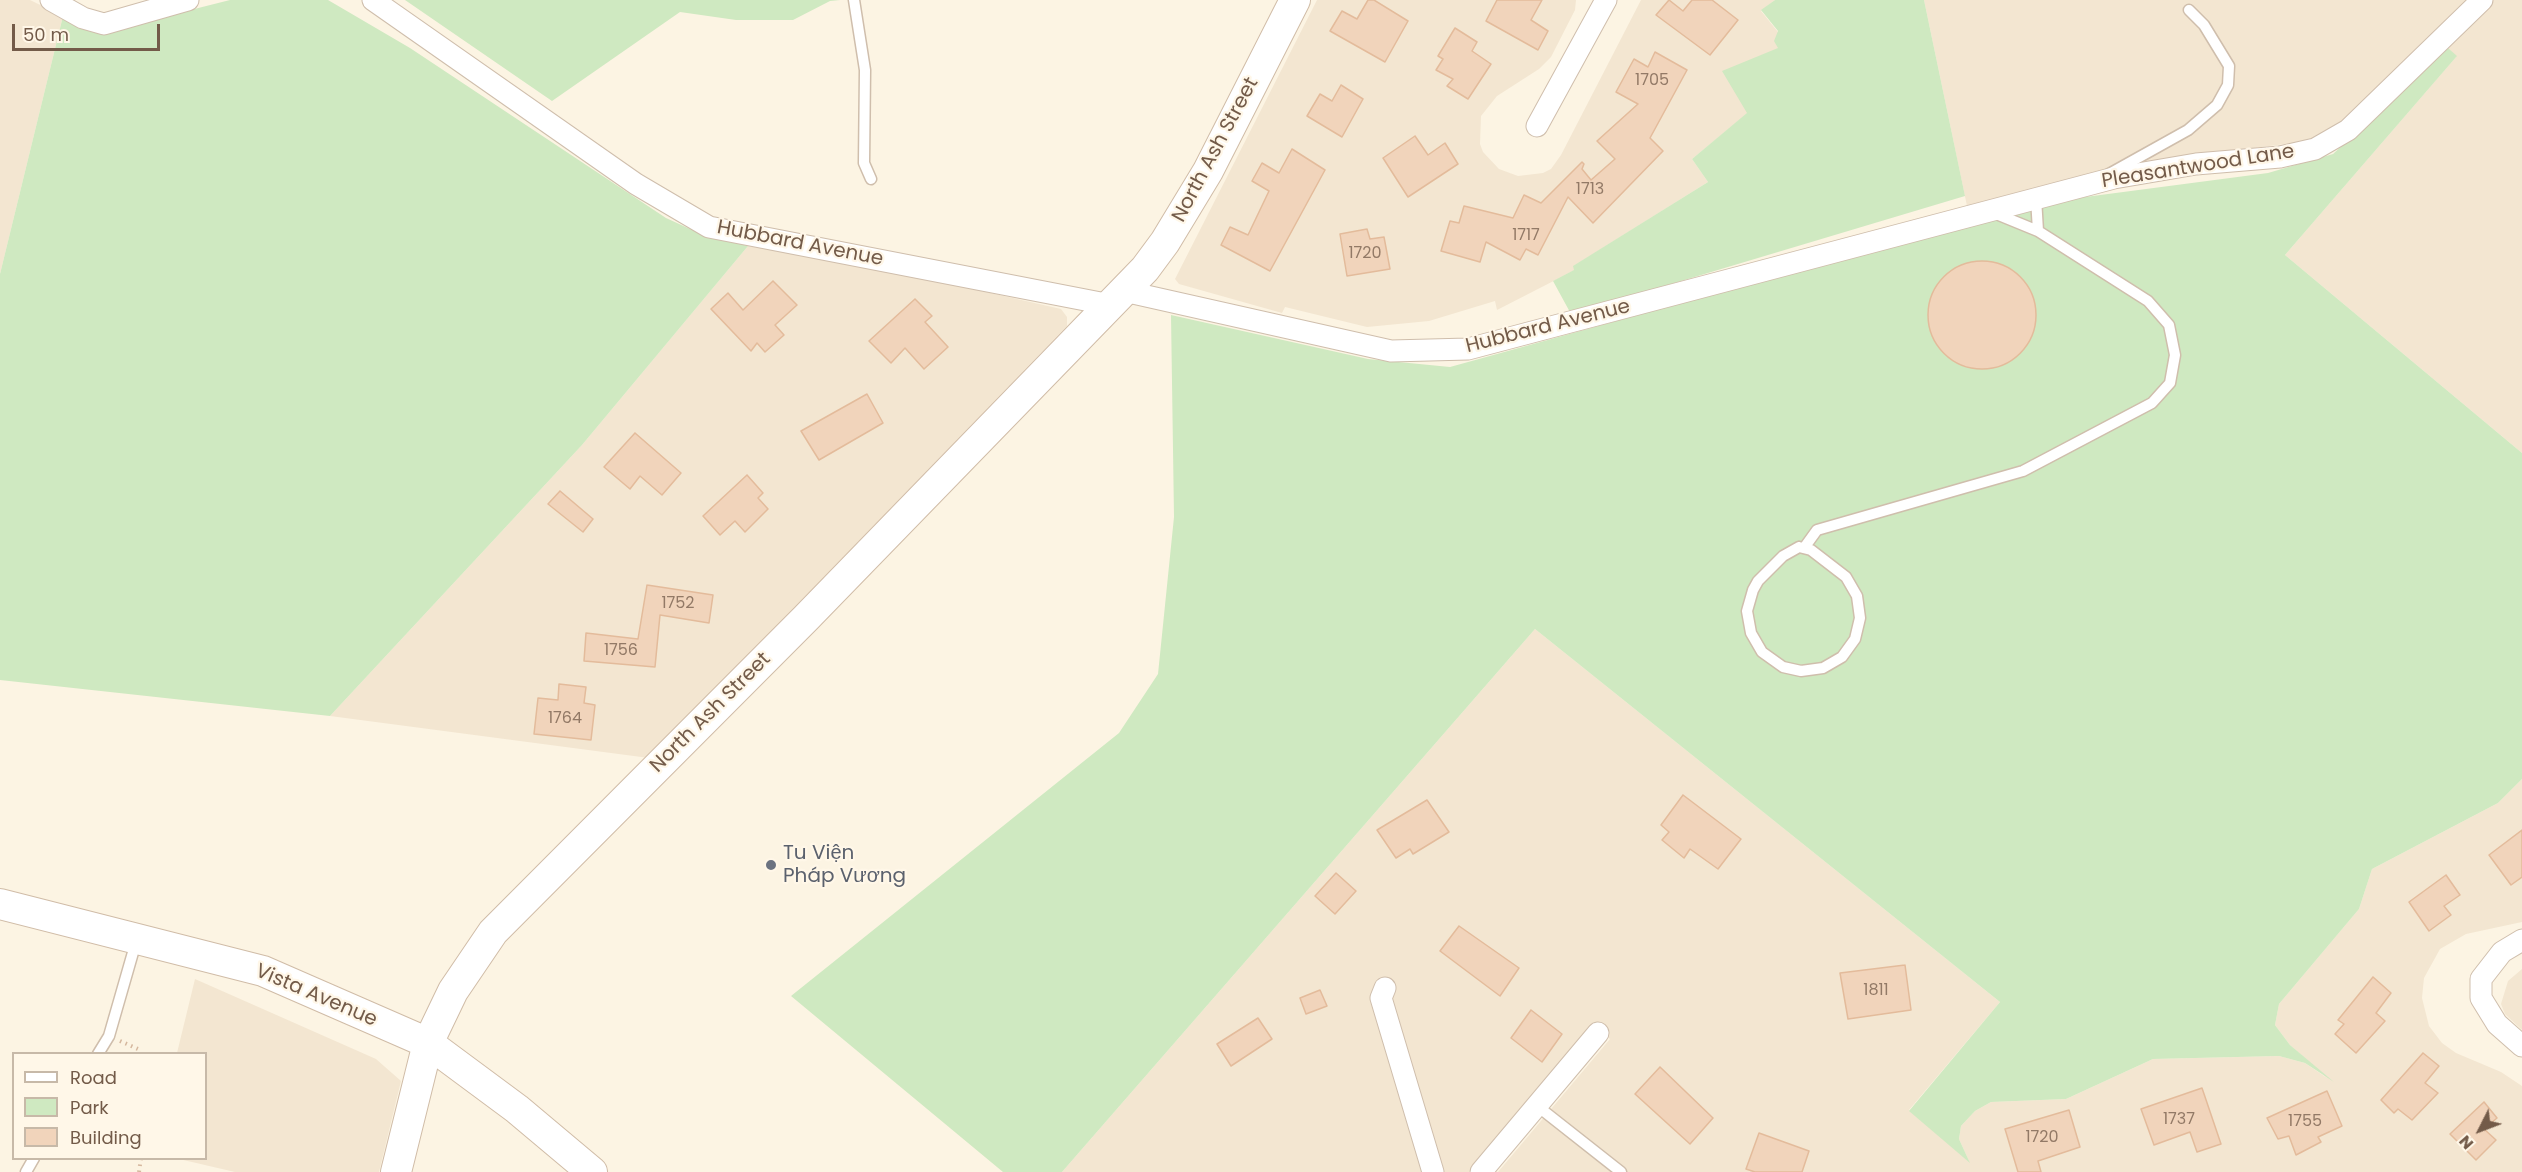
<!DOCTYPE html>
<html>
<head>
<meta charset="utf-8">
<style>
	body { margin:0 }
	#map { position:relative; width:2522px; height:1172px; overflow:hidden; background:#fcf4e3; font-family:Poppins,sans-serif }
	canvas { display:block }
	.legend { position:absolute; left:12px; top:1052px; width:195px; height:108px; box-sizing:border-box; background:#fff7e8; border:2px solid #c7b9a8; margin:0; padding:8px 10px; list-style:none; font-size:18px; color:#735b49 }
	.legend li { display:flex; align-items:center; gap:12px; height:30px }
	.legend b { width:30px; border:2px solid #c7b9a8 }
	.north { position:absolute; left:2450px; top:1100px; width:60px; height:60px; -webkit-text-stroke:4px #fff7e8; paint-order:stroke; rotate:228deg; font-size:16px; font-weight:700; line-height:24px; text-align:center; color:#735b49 }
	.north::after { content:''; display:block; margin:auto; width:21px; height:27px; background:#735b49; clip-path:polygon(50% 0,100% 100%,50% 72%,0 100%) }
	.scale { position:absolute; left:12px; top:24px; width:148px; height:27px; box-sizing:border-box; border:3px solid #735b49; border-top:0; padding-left:8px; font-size:18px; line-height:21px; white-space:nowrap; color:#735b49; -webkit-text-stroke:4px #fff7e8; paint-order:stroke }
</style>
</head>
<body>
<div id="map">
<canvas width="2522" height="1172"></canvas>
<ul class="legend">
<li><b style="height:8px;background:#fff"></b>Road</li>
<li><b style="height:16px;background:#cfe9c1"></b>Park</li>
<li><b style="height:16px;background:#f1d4bb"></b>Building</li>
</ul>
<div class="north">N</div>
<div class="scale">50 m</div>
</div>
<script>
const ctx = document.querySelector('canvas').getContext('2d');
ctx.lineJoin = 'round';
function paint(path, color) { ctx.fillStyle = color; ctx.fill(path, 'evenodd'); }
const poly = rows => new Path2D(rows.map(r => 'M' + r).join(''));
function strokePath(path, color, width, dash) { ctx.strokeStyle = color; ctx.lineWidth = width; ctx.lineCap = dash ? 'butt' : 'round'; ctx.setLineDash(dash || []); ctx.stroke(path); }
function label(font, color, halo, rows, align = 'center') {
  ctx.font = font + ' Poppins,sans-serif'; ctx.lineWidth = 4.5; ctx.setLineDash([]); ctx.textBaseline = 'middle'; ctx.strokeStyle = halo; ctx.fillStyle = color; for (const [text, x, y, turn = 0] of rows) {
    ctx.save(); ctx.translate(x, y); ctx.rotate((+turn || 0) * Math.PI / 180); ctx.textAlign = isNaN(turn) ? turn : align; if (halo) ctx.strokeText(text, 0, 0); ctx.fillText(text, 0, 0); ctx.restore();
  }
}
const residential = poly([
	[0,0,30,0,63,16,0,274],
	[1317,0,1576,0,1575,10,1551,57,1539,69,1497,96,1481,116,1480,144,1483,152,1499,169,1518,176,1543,173,1551,169,1561,155,1641,0,1775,0,1761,11,1778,32,1778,48,1748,113,1692,159,1708,182,1574,266,1575,270,1497,310,1495,301,1429,321,1367,327,1285,307,1282,313,1179,284,1175,279],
	[1924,0,2471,0,2325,139,2229,151,1967,206],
	[2492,0,2522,0,2522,453,2285,255,2456,57,2448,48],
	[748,246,872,266,1061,309,1067,317,1067,326,649,758,330,716,582,445],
	[1535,629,2000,1002,1909,1110,1969,1161,1959,1139,1961,1126,1975,1111,1991,1102,2066,1099,2153,1059,2279,1056,2305,1063,2327,1078,2290,1045,2275,1025,2279,1004,2359,909,2372,869,2498,803,2522,779,2522,922,2466,934,2440,949,2424,978,2422,998,2429,1026,2442,1043,2456,1053,2501,1072,2522,1086,2522,1172,1498,1172,1610,1039,1592,1024,1469,1172,1062,1172],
	[2522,969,2522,1030,2505,1014,2501,1004,2508,981],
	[195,979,376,1059,401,1081,379,1172,235,1172,179,1159,206,1158,206,1054,177,1053]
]);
const green = poly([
	[230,0,328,0,410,48,666,218,701,234,748,246,582,445,330,716,0,680,0,274,63,16,131,25],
	[405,0,840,0,830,1,793,20,736,20,680,12,552,101],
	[1775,0,1924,0,1965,196,1571,314,1553,281,1574,270,1573,266,1708,182,1692,159,1747,113,1722,71,1778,48,1774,41,1778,31,1761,10],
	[2448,48,2457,56,2285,255,2522,453,2522,779,2498,803,2372,869,2359,909,2279,1004,2275,1025,2290,1045,2334,1082,2305,1063,2279,1056,2153,1059,2066,1099,1991,1102,1975,1111,1961,1126,1959,1139,1970,1163,1909,1111,2000,1002,1535,629,1062,1172,1003,1172,791,996,1119,733,1158,674,1174,517,1171,315,1368,359,1450,367,2047,202,2268,173,2333,154]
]);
const building = poly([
	[1368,0,1374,0,1408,21,1385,62,1330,31,1342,11,1357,19,1368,0],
	[1497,0,1542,0,1531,20,1548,31,1538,50,1486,21,1497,0],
	[1669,0,1683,11,1692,0,1712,0,1738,20,1710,55,1656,15,1669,0],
	[1455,28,1477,42,1472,51,1491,64,1468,99,1447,86,1453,79,1436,70,1443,59,1438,56,1455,28],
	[1655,52,1687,70,1650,138,1663,151,1593,223,1568,197,1538,255,1526,249,1520,260,1486,242,1480,262,1441,251,1450,221,1459,223,1464,206,1513,218,1524,195,1541,203,1582,162,1584,164,1582,169,1591,180,1615,159,1597,141,1638,104,1616,92,1634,59,1648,67,1655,52],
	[1341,85,1363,99,1342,137,1307,116,1320,94,1332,101,1341,85],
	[1415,136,1428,155,1445,143,1458,164,1408,197,1383,158,1415,136],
	[1292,149,1325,170,1270,271,1221,245,1230,227,1248,235,1269,191,1252,181,1262,163,1279,173,1292,149],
	[1367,229,1370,239,1384,237,1390,269,1347,276,1340,234,1367,229],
	'1928 315a54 54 0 1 1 108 0a54 54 0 1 1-108 0Z',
	[773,281,797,305,775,325,784,335,765,352,757,343,751,351,711,309,728,293,743,310,773,281],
	[915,299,932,316,925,322,948,347,924,369,905,348,891,363,869,341,915,299],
	[867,394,883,423,819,460,801,431,867,394],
	[635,433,681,473,662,495,640,476,630,489,604,467,635,433],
	[747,475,763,493,758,498,768,509,745,532,735,521,720,535,703,516,747,475],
	[560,491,593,519,583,532,548,504,560,491],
	[647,585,713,595,709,623,660,615,655,667,584,661,586,633,638,639,647,585],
	[559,684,586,687,584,703,595,705,591,740,534,734,538,698,558,700,559,684],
	[1683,795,1741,839,1718,869,1690,849,1684,858,1662,840,1669,832,1661,825,1683,795],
	[1427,800,1449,832,1413,854,1410,849,1396,858,1377,830,1427,800],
	[2522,830,2522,877,2511,885,2489,855,2522,830],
	[1336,873,1356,891,1335,914,1315,896,1336,873],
	[2446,875,2460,895,2444,906,2451,915,2429,931,2409,902,2446,875],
	[1459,926,1519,968,1500,996,1440,951,1459,926],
	[1905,965,1911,1010,1848,1019,1840,973,1905,965],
	[2373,977,2391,993,2376,1013,2385,1021,2356,1053,2335,1034,2344,1024,2338,1020,2373,977],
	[1320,990,1327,1006,1306,1014,1300,998,1320,990],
	[1531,1010,1562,1034,1542,1062,1511,1038,1531,1010],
	[1258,1018,1272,1039,1231,1066,1217,1044,1258,1018],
	[2423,1053,2439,1066,2425,1083,2438,1093,2412,1120,2398,1109,2394,1113,2381,1100,2423,1053],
	[1660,1067,1713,1118,1690,1144,1635,1094,1660,1067],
	[2202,1088,2221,1144,2197,1152,2190,1132,2154,1145,2141,1109,2202,1088],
	[2327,1091,2342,1126,2318,1137,2321,1142,2296,1155,2289,1136,2278,1139,2267,1118,2327,1091],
	[2484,1102,2497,1118,2484,1129,2496,1140,2476,1160,2450,1134,2484,1102],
	[2069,1110,2080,1147,2038,1161,2041,1172,2018,1172,2005,1129,2069,1110],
	[1759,1133,1809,1151,1802,1172,1755,1172,1746,1169,1759,1133]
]);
const path = poly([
	[120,1041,138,1049,140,1054],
	[139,1172,141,1158]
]);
const lane = poly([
	[854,0,865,70,864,163,871,179],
	[2109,174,2188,130,2217,105,2228,85,2229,66,2204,25,2189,10],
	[2036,198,2038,231],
	[1799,547,1811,550,1846,577,1857,596,1860,618,1855,639,1842,657,1823,668,1801,671,1783,667,1762,652,1751,633,1747,611,1753,590,1758,581,1783,556,1799,547],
	[1804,548,1817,530,2023,471,2152,403,2170,383,2175,355,2169,325,2148,301,2038,231,1994,213],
	[98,1054,109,1036,136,942],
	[1536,1105,1621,1172],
	[26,1172,34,1158]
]);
const street = poly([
	[51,0,83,18,104,24,188,0],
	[373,0,636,184,709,227,1111,305],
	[1537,126,1606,0],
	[1124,291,1391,351,1468,349,2114,178,2196,164,2280,157,2315,149,2348,130,2482,0],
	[2522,940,2502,952,2481,979,2481,998,2497,1024,2522,1046],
	[1385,988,1381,998,1433,1172],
	[1481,1172,1598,1033]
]);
const secondary = poly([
	[0,904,263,971,428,1043,517,1109,592,1172],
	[396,1172,428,1043,453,991,493,932,806,618,1145,269,1165,242,1208,171,1295,0]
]);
const markers = [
	[771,865,6,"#6b7280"]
];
const numberNames = [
	["1705",1652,81],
	["1713",1590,190],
	["1717",1526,236],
	["1720",1365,254],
	["1752",678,604],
	["1756",621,651],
	["1764",565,719],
	["1811",1876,991],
	["1737",2179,1120],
	["1755",2305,1122],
	["1720",2042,1138]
];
const streetNames = [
	["North Ash Street",1216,150,-62],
	["Pleasantwood Lane",2198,167,-9],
	["Hubbard Avenue",800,244,11],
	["Hubbard Avenue",1548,327,-14],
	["North Ash Street",711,713,-45],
	["Vista Avenue",316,996,23]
];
const worshipNames = [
	["Tu Viện",783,854],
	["Pháp Vương",783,877]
];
paint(residential, '#f3e6d1');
paint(green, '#cfe9c1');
paint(building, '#f1d4bb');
strokePath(building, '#e3bb9b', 1.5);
strokePath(lane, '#cfbeac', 13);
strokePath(street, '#cfbeac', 23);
strokePath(secondary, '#d0bca7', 32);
strokePath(path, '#d5b79e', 4, [1.5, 4.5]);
strokePath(lane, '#fff', 10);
strokePath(street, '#fff', 21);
strokePath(secondary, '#fff', 30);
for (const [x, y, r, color] of markers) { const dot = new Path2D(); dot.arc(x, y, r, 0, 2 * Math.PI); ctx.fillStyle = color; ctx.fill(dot); strokePath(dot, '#fff7e8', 2); }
label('16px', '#927966', null, numberNames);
label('20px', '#735b49', '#fff7e8', streetNames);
label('20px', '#5b616d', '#fff7e8', worshipNames, 'left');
</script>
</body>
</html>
